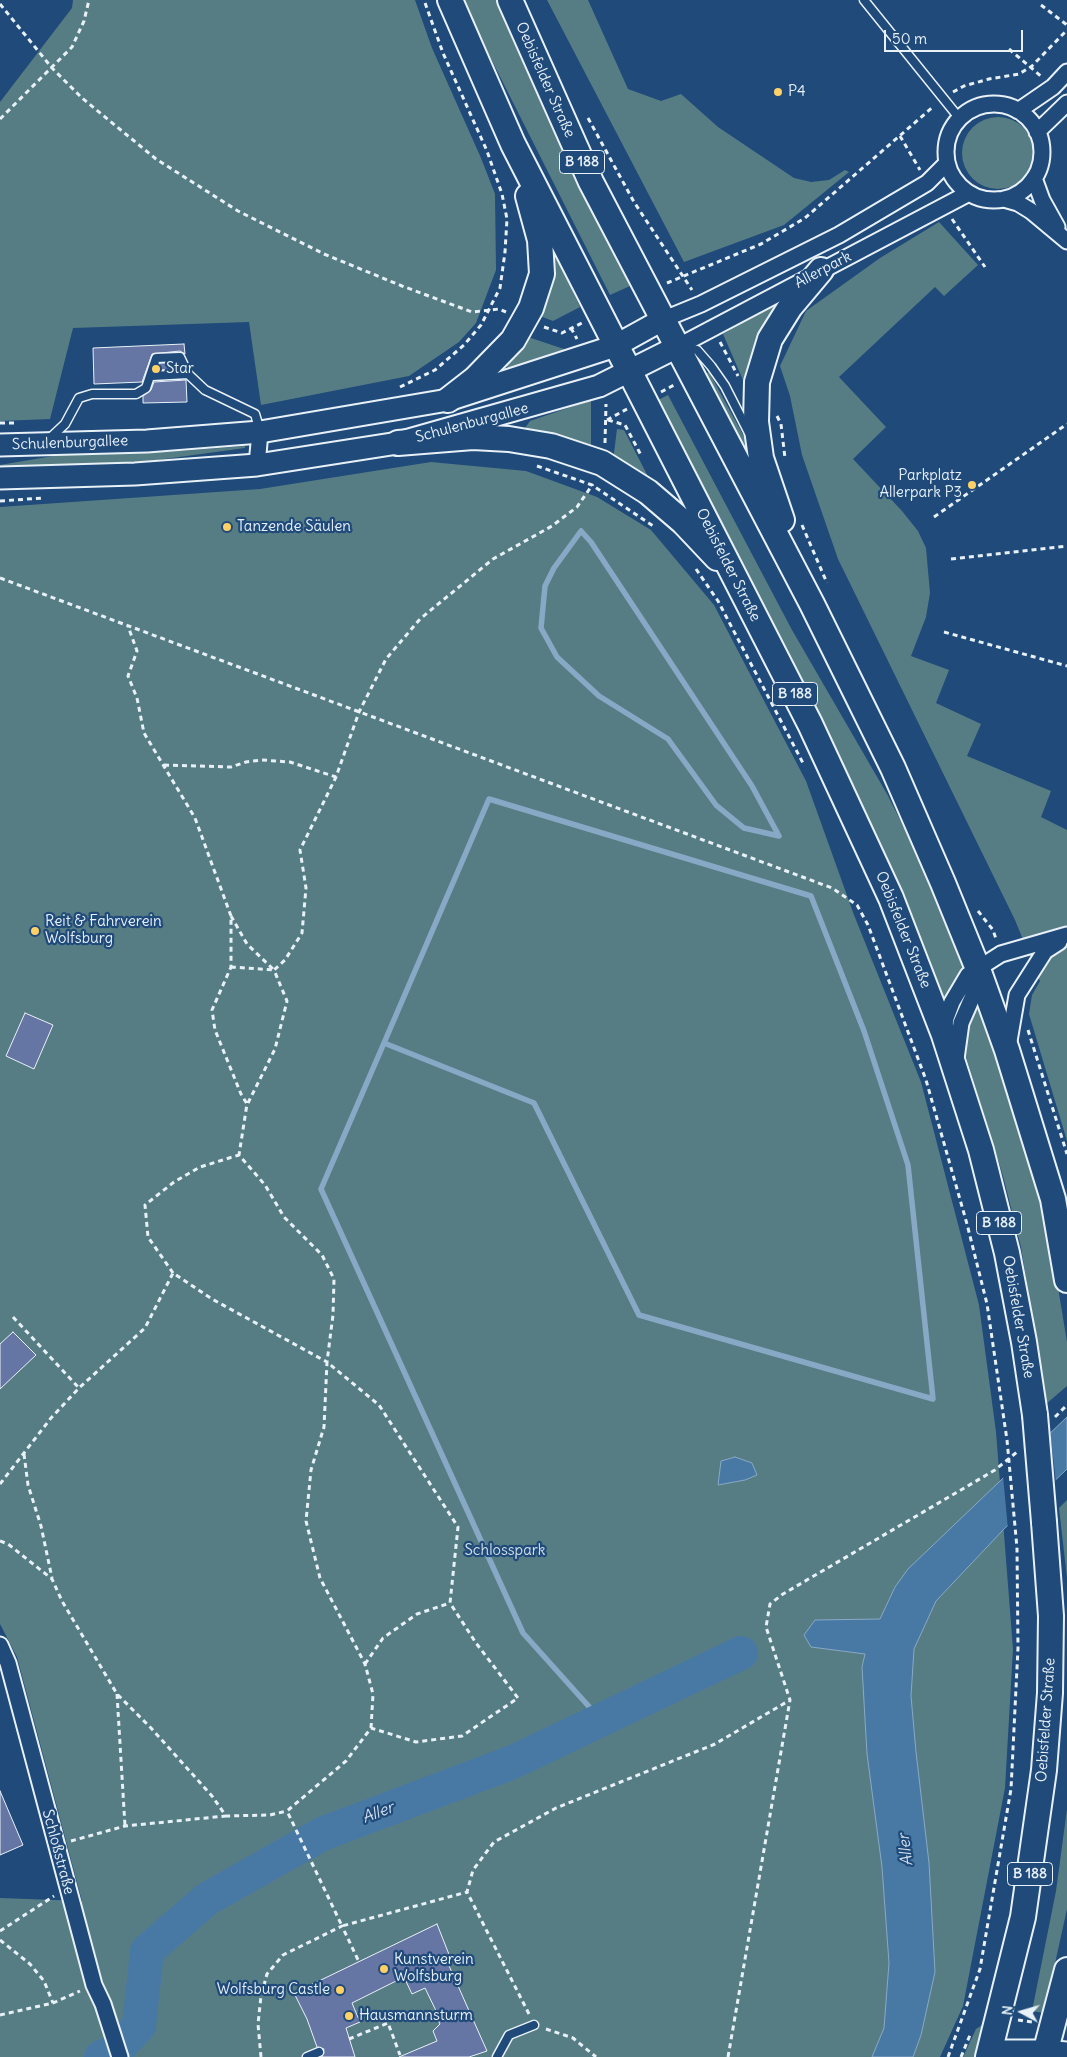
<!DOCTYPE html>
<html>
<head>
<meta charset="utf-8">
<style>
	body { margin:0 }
	#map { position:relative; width:1067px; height:2057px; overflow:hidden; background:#1f4a7a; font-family:Delius,sans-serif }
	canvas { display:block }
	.north { position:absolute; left:997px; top:1987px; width:50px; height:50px; -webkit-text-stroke:4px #1f4a7a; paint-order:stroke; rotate:276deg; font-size:14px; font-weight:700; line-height:20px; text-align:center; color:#e8f1f8 }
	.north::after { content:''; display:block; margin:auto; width:18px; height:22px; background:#e8f1f8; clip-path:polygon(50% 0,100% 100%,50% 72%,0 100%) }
	.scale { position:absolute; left:884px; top:30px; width:139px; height:22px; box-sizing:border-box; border:2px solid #e8f1f8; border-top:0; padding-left:6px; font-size:15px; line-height:18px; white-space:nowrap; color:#e8f1f8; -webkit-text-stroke:4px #1f4a7a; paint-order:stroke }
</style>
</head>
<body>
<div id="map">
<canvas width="1067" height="2057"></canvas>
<div class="north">N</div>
<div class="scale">50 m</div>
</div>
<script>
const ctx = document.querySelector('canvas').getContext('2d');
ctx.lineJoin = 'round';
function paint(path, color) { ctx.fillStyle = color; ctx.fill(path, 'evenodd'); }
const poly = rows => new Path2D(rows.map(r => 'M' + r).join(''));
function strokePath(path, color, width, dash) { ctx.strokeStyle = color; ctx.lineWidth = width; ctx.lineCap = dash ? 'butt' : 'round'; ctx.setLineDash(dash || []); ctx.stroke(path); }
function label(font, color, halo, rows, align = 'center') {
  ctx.font = font + ' Delius,sans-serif'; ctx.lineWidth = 4.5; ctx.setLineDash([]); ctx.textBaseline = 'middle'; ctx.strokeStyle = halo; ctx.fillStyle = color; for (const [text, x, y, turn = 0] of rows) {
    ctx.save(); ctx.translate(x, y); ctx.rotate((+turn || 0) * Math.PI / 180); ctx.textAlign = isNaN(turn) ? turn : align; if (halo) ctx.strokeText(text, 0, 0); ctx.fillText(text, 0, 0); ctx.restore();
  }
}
const green = poly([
	[73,0,415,0,432,48,481,158,495,194,496,270,476,323,459,342,409,376,261,405,249,322,73,328,50,419,0,421,0,102,72,8],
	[463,0,497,0,630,286,610,295,472,21],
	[547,0,588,0,628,89,661,101,681,94,718,127,794,178,811,182,829,180,845,170,849,172,784,225,684,262],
	'962 153a36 36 0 1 1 72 0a36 36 0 1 1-72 0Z',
	[939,222,978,265,944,296,935,287,839,377,886,427,853,459,902,511,918,531,926,548,930,593,926,617,911,656,949,670,936,703,981,724,967,756,1051,791,1041,817,1067,830,1067,1141,1029,1014,1032,995,1040,981,1015,920,838,559,802,455,790,396,780,366,806,311,880,258],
	[555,253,580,307,553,321,537,315,552,255],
	[774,305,777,305,748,385,743,380,723,334],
	[525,336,567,350,510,368,507,367,506,361],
	[709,372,747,442,751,464,703,376],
	[668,395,792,630,887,794,932,883,964,968,945,1001,905,900,821,719,656,401],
	[591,400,591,450,530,436,525,428,530,421],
	[617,429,624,430,655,490,613,461],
	[245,446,245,448,121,465,0,469,0,465,65,454,181,451],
	[431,462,526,471,597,497,651,530,714,605,806,781,854,915,921,1082,979,1305,996,1432,1013,1649,1005,1788,963,2006,940,2057,0,2057,0,1898,82,1901,17,1657,0,1624,0,507,260,489],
	[977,1001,1001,1069,1049,1233,1067,1342,1067,1386,1046,1404,1021,1247,1003,1176,965,1054,967,1025],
	[1067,1500,1067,1578,1059,1508],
	[1067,1809,1067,1909,1044,2013,1032,2011,1056,1891],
	[987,2022,976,2057,963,2057,976,2029]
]);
const water = poly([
	[1067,1417,1067,1469,1003,1530,936,1601,914,1649,911,1696,916,1752,929,1863,935,1972,921,2035,913,2057,872,2057,884,2028,889,1963,882,1867,867,1754,862,1667,865,1654,811,1647,804,1635,815,1620,880,1619,895,1587,908,1569,1067,1417],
	[735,1457,752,1463,757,1475,745,1480,718,1485,721,1461,735,1457]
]);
const pier = poly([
	[1050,1430,1056,1483,1008,1529,1003,1476]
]);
const stream = poly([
	[581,531,591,542,752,786,779,836,744,828,716,805,668,739,599,696,557,657,541,628,545,586,554,568,581,531],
	[384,1043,534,1103,639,1315,933,1399,908,1165,864,1031,811,896,489,799,384,1043,321,1189,523,1633,601,1720]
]);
const river = poly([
	[101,2057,114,2052,139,2026,147,1951,207,1899,322,1834,513,1762,741,1653]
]);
const building = poly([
	[184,344,185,354,180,351,152,354,142,382,94,384,93,348,184,344],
	[160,363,176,363,179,369,158,370,160,363],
	[186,380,187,402,143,403,143,396,151,390,154,382,186,380],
	[25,1013,53,1025,34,1069,6,1056,25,1013],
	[13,1332,36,1355,0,1389,0,1344,13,1332],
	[0,1791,23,1845,0,1855,0,1791],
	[437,1924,450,1957,446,1959,487,2051,469,2057,399,2057,437,2041,433,2031,440,2024,437,2018,439,2017,425,1988,412,1994,404,1977,352,2003,360,2022,346,2028,355,2057,322,2057,324,2049,317,2047,307,2019,294,1993,437,1924]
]);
const path = poly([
	[0,4,52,68,82,98,156,159,238,211,324,254,402,286,472,312,499,309,506,312],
	[1041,5,1067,25],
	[1009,49,1042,77],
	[953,92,964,86,989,79,1019,74,1032,66,1067,30],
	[588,118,634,202,692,290],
	[0,119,72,47,84,21,89,0],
	[900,136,920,170],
	[952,219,985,267],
	[667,283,761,244,805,218,934,106],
	[544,327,562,333,582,323],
	[571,328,577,339],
	[720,342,738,376],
	[400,387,435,370,464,345,481,325,500,288,505,252,507,219,502,194,487,151,443,53,424,0],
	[661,392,676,384],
	[777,416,781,424,785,458],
	[607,420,627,409],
	[608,420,625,425,642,457],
	[0,423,17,423],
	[605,443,606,404],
	[537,466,592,485,653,526],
	[0,501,43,498],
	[934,517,1067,424],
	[802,525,827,583],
	[951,559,1067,546],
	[696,569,718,601,804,765],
	[0,578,832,888,857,905,868,925,926,1080,967,1224,987,1304,1007,1440],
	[944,632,1067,666],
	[164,765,231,767,246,762,262,760,290,762,336,777],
	[978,911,993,930,996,939],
	[231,916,247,944,274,970,231,967],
	[1028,1030,1067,1154],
	[248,1103,275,1049,287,1001,274,970,285,960,302,933,306,888,300,850,336,777,359,712,386,659,420,619,493,559,552,526,577,507,593,484],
	[173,1273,148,1237,145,1205,174,1182,200,1167,239,1155],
	[13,1317,79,1388],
	[1055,1417,1067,1405],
	[24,1454,28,1485,41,1526,52,1578],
	[0,1484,51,1418,79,1388,145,1328,173,1273,212,1299,327,1362,333,1315,334,1279,322,1255,284,1217,265,1185,239,1155,247,1104,241,1094,215,1030,212,1010,231,967,231,916,195,818,144,733,137,698,128,676,137,651,128,626],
	[0,1541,8,1544,52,1579,62,1601,117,1694,151,1728,212,1796,226,1816,270,1815,287,1811],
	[365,1664,383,1638,417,1614,450,1603],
	[117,1694,125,1826],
	[371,1728,373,1694,365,1664,320,1578,306,1521,311,1470,324,1427,327,1362,379,1405,458,1527,450,1603,476,1643,518,1698,462,1736,416,1742,371,1728,346,1761,287,1811,342,1926,467,1892],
	[71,1841,125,1826,226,1816],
	[0,1931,54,1896],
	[0,1940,30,1964,44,1981,53,2003],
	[529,2014,467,1892,473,1870,494,1842,556,1808,715,1744,790,1700],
	[0,2015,53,2003,80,1991],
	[1018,2020,1032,2022],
	[546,2029,573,2038,596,2057],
	[349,2039,388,2023,400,2055],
	[261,2057,258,2024,261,1996,267,1974,283,1955,342,1926,359,1962],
	[728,2057,790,1700,766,1627,770,1604,783,1594,995,1470,1017,1452],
	[948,2057,980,1969,1011,1789,1018,1648,1017,1548],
	[961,2057,970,2035]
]);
const lane = poly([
	[864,0,960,119],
	[682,348,697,350,711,366,725,386,749,433],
	[152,376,188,374],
	[48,440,65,424,79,398,92,394,136,394,146,388,156,358,180,357,188,374,205,390,255,414,260,431],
	[307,2057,319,2052],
	[497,2057,509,2035,534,2025]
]);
const street = poly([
	'946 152a48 48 0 1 1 96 0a48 48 0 1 1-96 0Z',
	[1018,111,1053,87,1067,72],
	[1037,132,1067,103],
	[1034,178,1042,200,1057,227],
	[1004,199,1018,203,1031,211,1067,241],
	[662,320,701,304,839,235,927,183,947,163],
	[677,347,969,193],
	[257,465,260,432],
	[944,1032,946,1018,952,1002,968,975,1001,954,1067,935],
	[1008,1047,1017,995,1045,951,1059,942],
	[956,1059,961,1023,975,991,978,973],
	[0,1645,8,1663,94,1985,103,2004,120,2057]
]);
const secondary = poly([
	[0,445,147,441,260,432,448,400,615,346,662,320],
	[0,478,135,474,257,465,398,443,599,386,677,347],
	[990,2051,1046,2051,1067,2053]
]);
const primary = poly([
	[450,0,513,144,810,724,891,898,944,1035,981,1150,1007,1253,1024,1342,1035,1415],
	[510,0,591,182,812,604,893,768,943,883,978,969,1007,1050,1053,1199,1067,1280],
	[448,400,475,379,513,340,531,308,542,274,540,240,528,196],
	[398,443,473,437,509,439,551,446,602,463,648,492,683,522,717,558],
	[782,520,761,458,756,422,757,382,770,339,790,307,821,270],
	[988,2057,1023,1917,1044,1770,1050,1693,1051,1616,1044,1522],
	[1044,2057,1067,1970]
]);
const pathBridge = poly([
	[1007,1440,1017,1548]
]);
const primaryBridge = poly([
	[1035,1415,1044,1522]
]);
const markers = [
	[778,92,5,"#ffd166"],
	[156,369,5,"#ffd166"],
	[972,485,5,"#ffd166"],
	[227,527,5,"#ffd166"],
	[35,931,5,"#ffd166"],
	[384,1969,5,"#ffd166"],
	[340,1990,5,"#ffd166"],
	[349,2016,5,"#ffd166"]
];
const shields = [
	[582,162,45],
	[795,694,45],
	[999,1223,45],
	[1030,1874,45]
];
const shieldNames = [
	["B 188",582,162],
	["B 188",795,694],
	["B 188",999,1223],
	["B 188",1030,1874]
];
const streetNames = [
	["Oebisfelder Straße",545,80,66],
	["Allerpark",823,270,-28],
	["Schulenburgallee",472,423,-15],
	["Schulenburgallee",70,443,-2],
	["Oebisfelder Straße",728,565,63],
	["Oebisfelder Straße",903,930,68],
	["Oebisfelder Straße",1018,1317,80],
	["Oebisfelder Straße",1046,1720,-86],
	["Schloßstraße",58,1852,75]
];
const poiNames = [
	["P4",788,92],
	["Star",166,369],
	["Parkplatz",962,476,"right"],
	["Allerpark P3",962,493,"right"],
	["Tanzende Säulen",237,527],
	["Reit & Fahrverein",45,922],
	["Wolfsburg",45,939],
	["Kunstverein",394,1960],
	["Wolfsburg",394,1977],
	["Wolfsburg Castle",330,1990,"right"],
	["Hausmannsturm",359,2016]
];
const parkNames = [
	["Schlosspark",505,1551]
];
const waterNames = [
	["Aller",378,1813,-21],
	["Aller",906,1850,-97]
];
paint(green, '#577d84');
paint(water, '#4879a5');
strokePath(water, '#88a9c6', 1);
paint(pier, '#1f4a7a');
strokePath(stream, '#88a9c6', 5.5);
strokePath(river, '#4879a5', 34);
paint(building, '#6575a4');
strokePath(building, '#e8f1f8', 1);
strokePath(lane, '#e8f1f8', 11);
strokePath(street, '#e8f1f8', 19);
strokePath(secondary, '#e8f1f8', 25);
strokePath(primary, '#e8f1f8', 28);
strokePath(path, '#e8f1f8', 3, [5, 4]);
strokePath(lane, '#1f4a7a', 8);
strokePath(street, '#1f4a7a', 15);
strokePath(secondary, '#1f4a7a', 21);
strokePath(primary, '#1f4a7a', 24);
strokePath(primaryBridge, '#e8f1f8', 28, []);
strokePath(pathBridge, '#e8f1f8', 3, [5, 4]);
strokePath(primaryBridge, '#1f4a7a', 24);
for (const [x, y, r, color] of markers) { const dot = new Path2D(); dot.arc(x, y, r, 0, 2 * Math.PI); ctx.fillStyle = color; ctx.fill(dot); strokePath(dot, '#1f4a7a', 2); }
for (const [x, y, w] of shields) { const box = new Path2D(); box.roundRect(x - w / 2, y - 11.5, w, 23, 4); ctx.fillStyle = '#1f4a7a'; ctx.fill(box); strokePath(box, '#e8f1f8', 1); }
label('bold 14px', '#e8f1f8', null, shieldNames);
label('15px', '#e8f1f8', '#1f4a7a', streetNames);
label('15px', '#e8f1f8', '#1f4a7a', poiNames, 'left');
label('15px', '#d2e0e7', '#1f4a7a', parkNames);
label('italic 16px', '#d0dfec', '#1f4a7a', waterNames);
</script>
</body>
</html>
